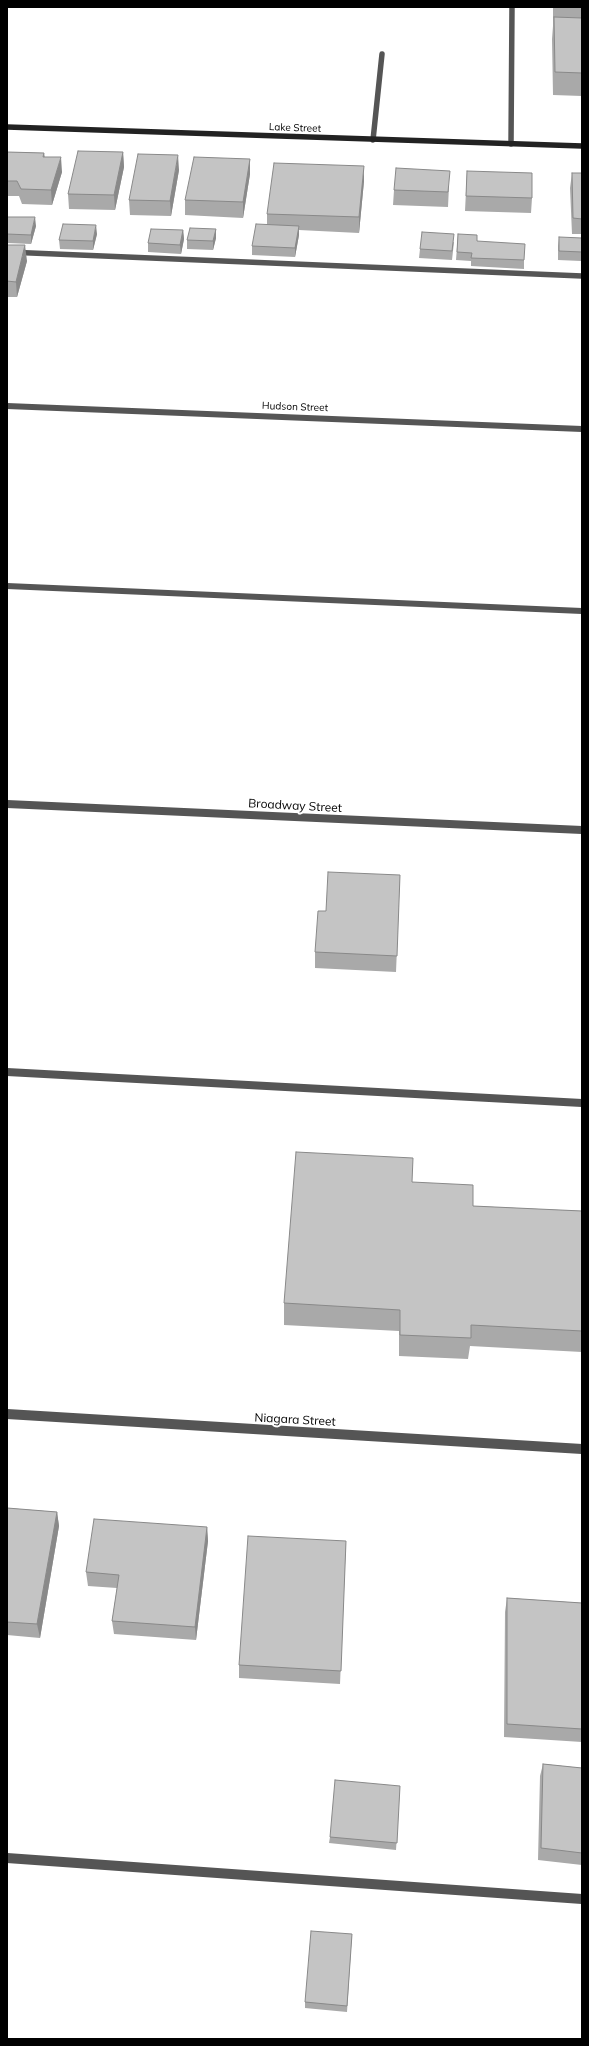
<!DOCTYPE html>
<html>
<head>
<meta charset="utf-8">
<style>
	body { margin:0 }
	#map { position:relative; width:589px; height:2046px; overflow:hidden; background:#fff; font-family:Mulish,sans-serif }
	canvas { display:block }
	.frame { position:absolute; inset:0; border:8px solid #000; pointer-events:none }
</style>
</head>
<body>
<div id="map">
<canvas width="589" height="2046"></canvas>
<div class="frame"></div>
</div>
<script>
const ctx = document.querySelector('canvas').getContext('2d');
ctx.lineJoin = 'round';
const poly = rows => new Path2D(rows.map(r => 'M' + r).join(''));
function strokePath(path, color, width, dash) { ctx.strokeStyle = color; ctx.lineWidth = width; ctx.lineCap = dash ? 'butt' : 'round'; ctx.setLineDash(dash || []); ctx.stroke(path); }
function paint(path, color) { ctx.fillStyle = color; ctx.fill(path, 'evenodd'); }
function label(font, color, halo, rows, align = 'center') {
  ctx.font = font + ' Mulish,sans-serif'; ctx.lineWidth = 4; ctx.setLineDash([]); ctx.textBaseline = 'middle'; ctx.strokeStyle = halo; ctx.fillStyle = color; for (const [text, x, y, turn = 0] of rows) {
    ctx.save(); ctx.translate(x, y); ctx.rotate((+turn || 0) * Math.PI / 180); ctx.textAlign = isNaN(turn) ? turn : align; if (halo) ctx.strokeText(text, 0, 0); ctx.fillText(text, 0, 0); ctx.restore();
  }
}
const laneFar3 = poly([
	[373,140,382,54],
	[511,144,512,7],
	[7,252,582,276]
]);
const laneFar2 = poly([
	[7,586,582,611]
]);
const laneFar1 = poly([
	[7,1072,582,1103]
]);
const lane = poly([
	[7,1858,582,1899]
]);
const streetFar2 = poly([
	[7,406,582,429],
	[7,804,17,804]
]);
const streetFar1 = poly([
	[7,804,582,830]
]);
const street = poly([
	[7,1414,582,1449]
]);
const secondary = poly([
	[7,127,582,146]
]);
const wall = poly([
	[553,7,582,7,582,96,553,95,552,39,553,26],
	[7,152,44,153,45,157,62,172,52,205,22,204,19,196,7,196],
	[123,152,124,167,115,210,69,209,68,194],
	[250,159,250,174,243,218,185,215,185,200],
	[179,170,171,216,130,215,129,200],
	[467,171,532,198,531,213,465,211],
	[572,173,582,173,582,234,572,234,570,188],
	[364,181,359,233,299,230,299,235,295,257,252,255,252,246,267,225,267,214],
	[449,186,448,207,393,205,394,190],
	[7,217,36,226,31,244,7,243],
	[216,229,216,238,213,250,187,249,187,240],
	[183,230,184,239,181,254,148,252,148,243],
	[97,234,93,250,60,249,59,240],
	[458,234,524,260,524,269,471,266,471,261,456,260],
	[559,237,582,252,581,261,558,260,558,246],
	[454,242,452,260,419,258,420,249],
	[7,245,27,261,17,297,7,297],
	[400,875,396,972,315,968,315,952],
	[412,1182,473,1206,582,1211,582,1352,470,1346,468,1359,399,1356,399,1331,284,1325,284,1303],
	[7,1508,57,1512,59,1526,40,1638,7,1635],
	[207,1527,208,1541,196,1640,114,1634,112,1621,117,1588,88,1586,86,1572],
	[346,1541,340,1684,239,1678,239,1665],
	[507,1598,582,1603,582,1742,504,1737,505,1612],
	[543,1764,582,1768,582,1865,538,1860,540,1776],
	[400,1786,396,1850,329,1843,330,1837],
	[352,1934,347,2012,305,2008,305,2002]
]);
const shadedWall = poly([
	[123,152,124,167,115,210,114,195],
	[178,155,179,170,171,216,170,201],
	[61,157,62,172,52,205,51,190],
	[250,159,250,174,243,218,243,202],
	[364,166,364,181,359,233,359,217],
	[35,217,36,226,31,244,31,235],
	[96,225,97,234,93,250,93,241],
	[299,226,299,235,295,257,295,248],
	[216,229,216,238,213,250,213,241],
	[183,230,184,239,181,254,180,245],
	[25,245,27,261,17,297,16,282],
	[57,1512,59,1526,40,1638,37,1624],
	[207,1527,208,1541,196,1640,195,1627]
]);
const building = poly([
	[554,17,582,18,582,73,555,72,554,17],
	[78,151,123,152,114,195,68,194,78,151],
	[7,152,44,153,43,157,61,157,51,190,21,189,17,181,7,181,7,152],
	[138,154,178,155,170,201,129,200,138,154],
	[194,157,250,159,243,202,185,200,194,157],
	[274,163,364,166,359,217,267,214,274,163],
	[396,168,450,171,448,192,394,190,396,168],
	[467,171,532,173,532,198,466,196,467,171],
	[572,173,582,173,582,219,573,218,572,173],
	[7,217,35,217,31,235,7,234,7,217],
	[63,224,96,225,93,241,59,240,63,224],
	[256,224,299,226,295,248,252,246,256,224],
	[190,228,216,229,213,241,187,240,190,228],
	[151,229,183,230,180,245,148,243,151,229],
	[422,232,454,234,452,251,420,249,422,232],
	[458,234,477,235,477,241,525,244,524,260,471,258,472,253,457,252,458,234],
	[559,237,582,238,582,252,559,251,559,237],
	[7,245,25,245,16,282,7,281,7,245],
	[328,872,400,875,397,956,315,952,318,911,326,911,328,872],
	[296,1152,413,1158,412,1182,473,1185,473,1206,582,1211,582,1331,471,1325,471,1338,400,1335,400,1310,284,1303,296,1152],
	[7,1508,57,1512,37,1624,7,1622,7,1508],
	[94,1519,207,1527,195,1627,112,1621,119,1575,86,1572,94,1519],
	[248,1536,346,1541,341,1671,239,1665,248,1536],
	[507,1598,582,1603,582,1729,507,1724,507,1598],
	[543,1764,582,1768,582,1853,541,1848,543,1764],
	[335,1780,400,1786,397,1843,330,1837,335,1780],
	[311,1931,352,1934,347,2006,305,2002,311,1931]
]);
const farStreetnames = [
	["Lake Street",295,128,2],
	["Hudson Street",295,407,2]
];
const streetNames = [
	["Broadway Street",295,806,3],
	["Niagara Street",295,1420,3]
];
strokePath(laneFar3, '#555', 5.5);
strokePath(laneFar2, '#555', 6);
strokePath(laneFar1, '#555', 8);
strokePath(lane, '#555', 10);
strokePath(streetFar2, '#555', 6);
strokePath(streetFar1, '#555', 8);
strokePath(street, '#555', 10);
strokePath(secondary, '#222', 5.5);
paint(wall, '#a9a9a9');
paint(shadedWall, '#898989');
paint(building, '#c4c4c4');
strokePath(building, '#898989', 1);
label('10px', '#000', '#fff', farStreetnames);
label('12px', '#000', '#fff', streetNames);
</script>
</body>
</html>
